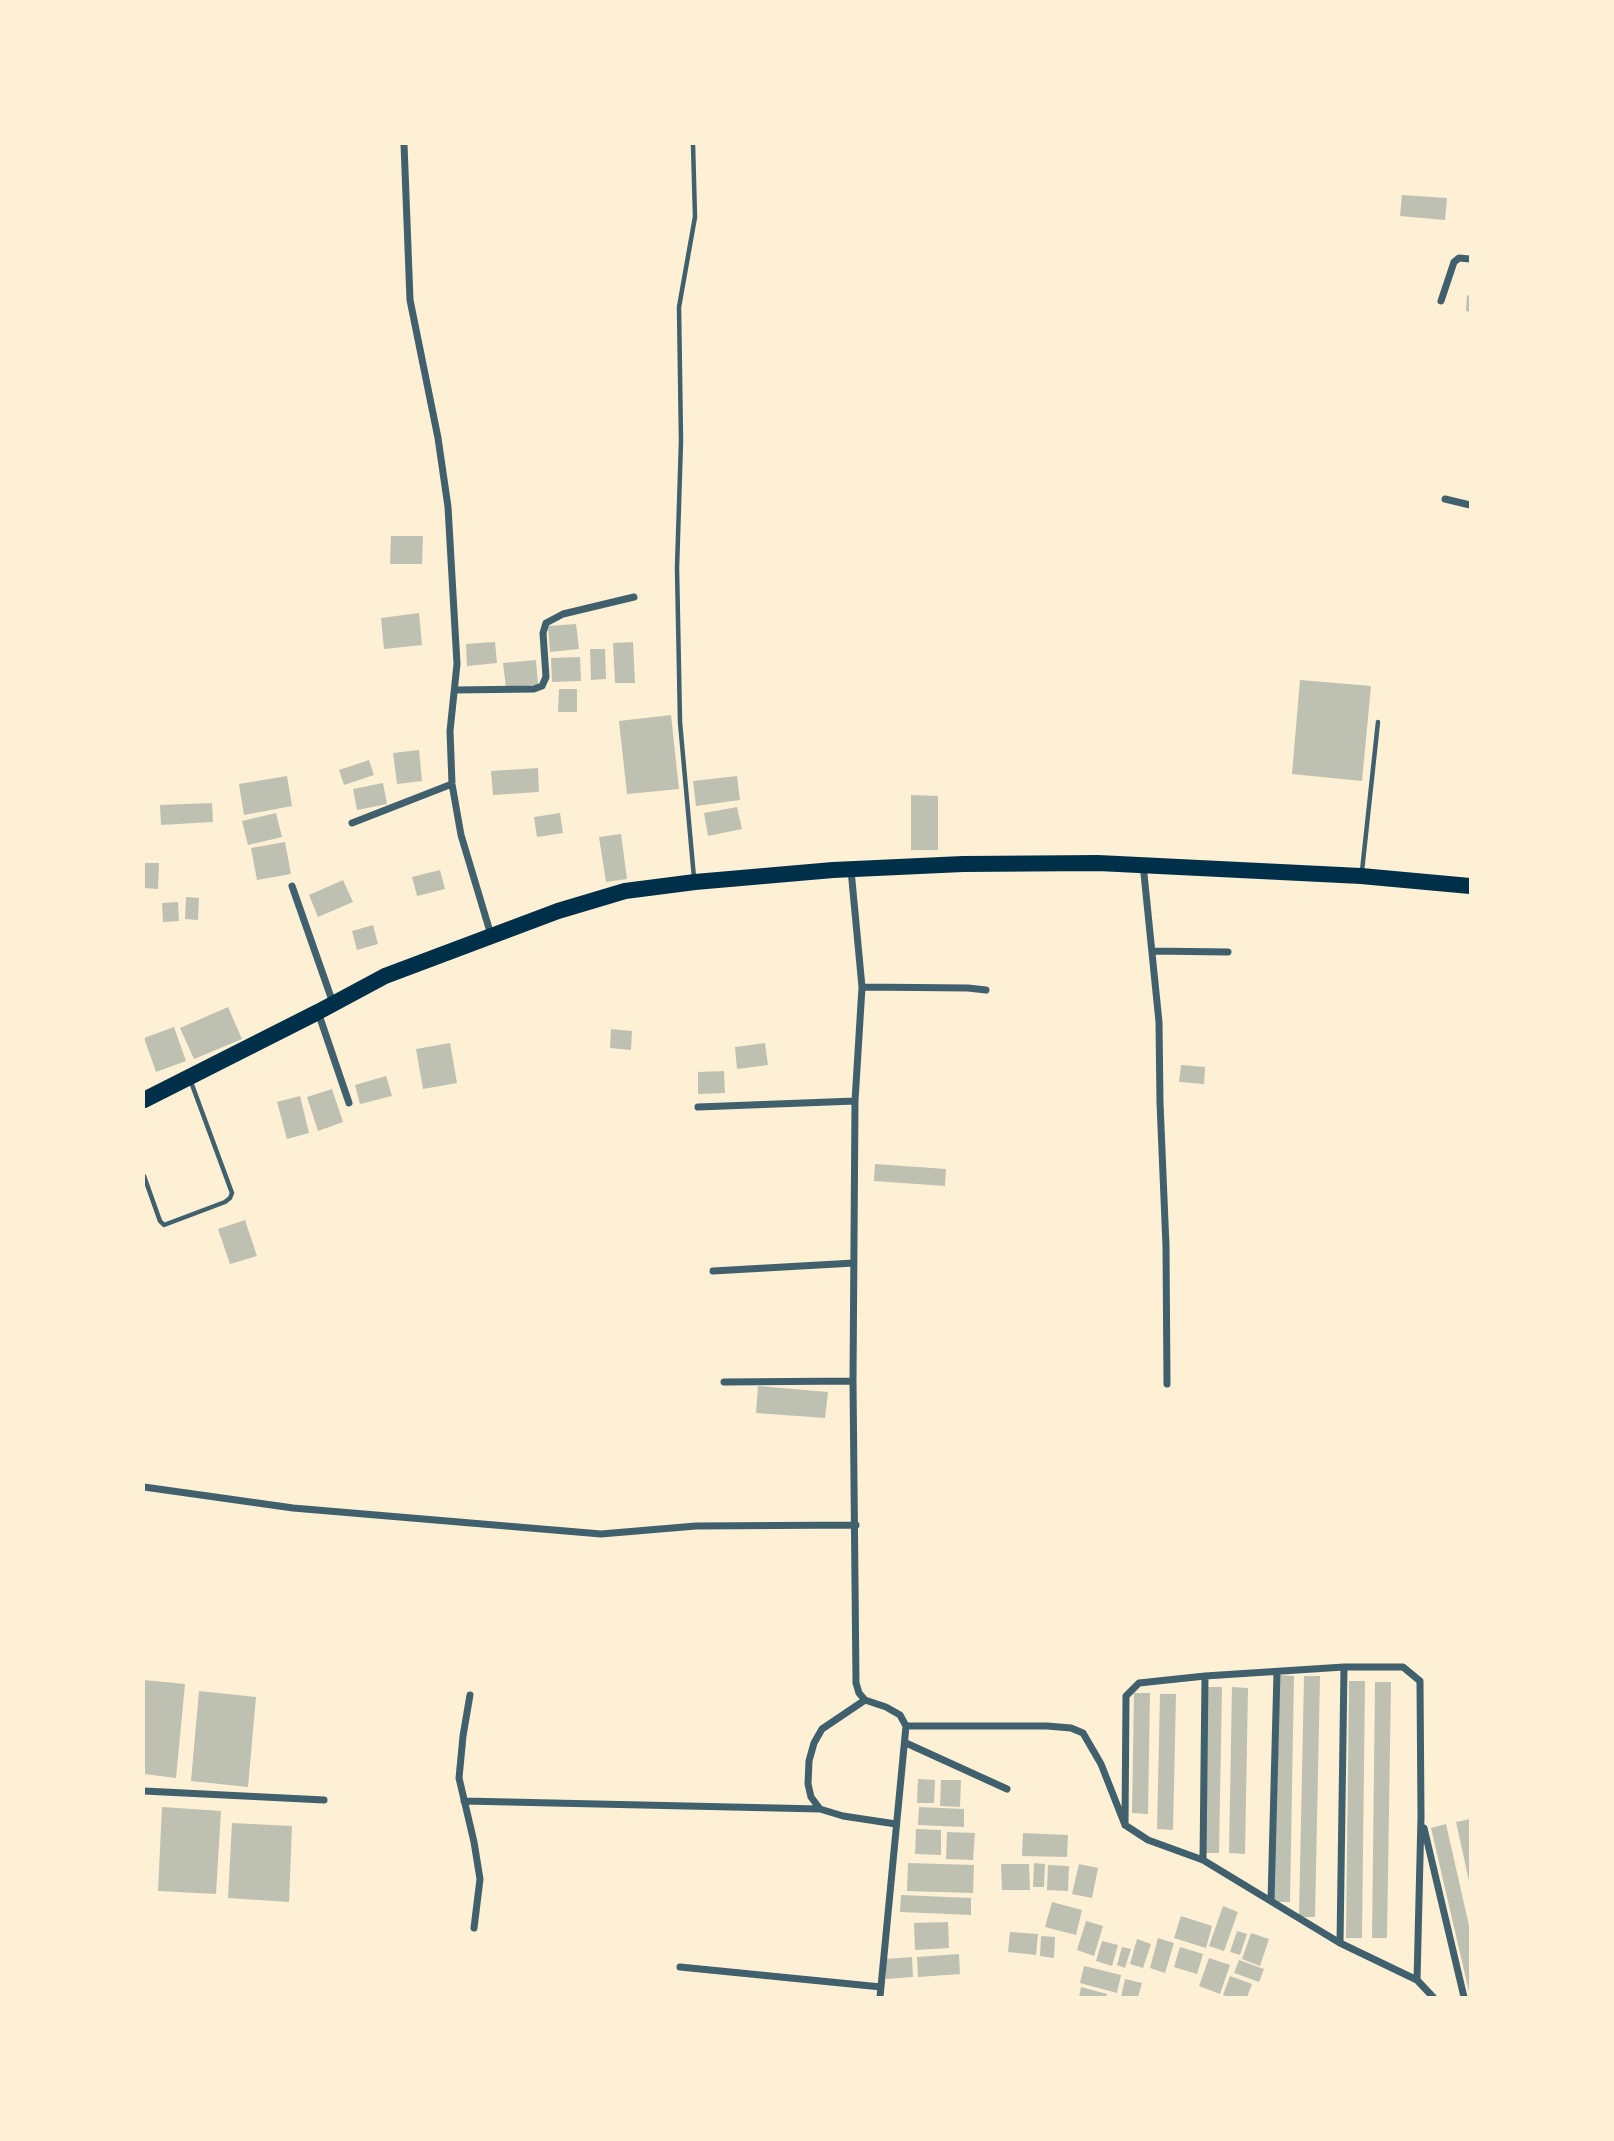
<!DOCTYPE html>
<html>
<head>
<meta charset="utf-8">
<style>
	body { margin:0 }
	#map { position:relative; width:1614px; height:2141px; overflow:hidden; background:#fdf0d5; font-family:"Work Sans",sans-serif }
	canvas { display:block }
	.frame { position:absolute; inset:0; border:145px solid #fdf0d5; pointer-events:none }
</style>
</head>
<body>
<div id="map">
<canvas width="1614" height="2141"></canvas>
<div class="frame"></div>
</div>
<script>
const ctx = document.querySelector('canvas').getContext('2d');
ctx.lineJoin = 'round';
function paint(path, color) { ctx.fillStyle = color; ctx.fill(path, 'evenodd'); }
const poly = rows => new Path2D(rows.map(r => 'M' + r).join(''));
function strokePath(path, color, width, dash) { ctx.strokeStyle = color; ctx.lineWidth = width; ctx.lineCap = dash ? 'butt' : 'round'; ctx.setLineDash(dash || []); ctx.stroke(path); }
const building = poly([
	[1402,195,1447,198,1445,220,1400,216],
	[1467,295,1470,296,1470,312,1466,311],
	[391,536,423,536,422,564,390,564],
	[419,613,422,645,384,649,381,618],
	[576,624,579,649,550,652,548,626],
	[495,642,497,663,467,666,466,644],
	[633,642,635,683,615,683,613,643],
	[590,649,605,649,606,679,591,680],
	[580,657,581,681,552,682,551,658],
	[536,660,538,685,506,688,503,663],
	[1300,680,1371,686,1362,781,1292,774],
	[559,689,577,689,577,712,558,712],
	[671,715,679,789,627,794,619,721],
	[419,750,422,781,397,784,393,753],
	[369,760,374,775,344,785,339,770],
	[538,768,539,792,493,795,491,771],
	[287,776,292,806,244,815,239,784],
	[737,776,740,800,696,806,693,781],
	[383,783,387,804,357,810,353,789],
	[911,795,938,796,938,850,911,850],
	[212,803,213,822,161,825,160,805],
	[737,807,742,829,708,836,704,813],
	[276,813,282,837,248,845,242,821],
	[560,813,563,833,537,837,534,817],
	[621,834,627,879,606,882,599,837],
	[285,842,291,874,257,880,251,848],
	[145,863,159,863,158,889,144,888],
	[440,870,445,889,417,896,412,877],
	[343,880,353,902,318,917,309,895],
	[186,897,199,898,198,920,185,919],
	[178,902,179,921,163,922,162,903],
	[373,925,378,944,357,950,352,931],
	[228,1007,242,1039,194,1059,180,1028],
	[174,1027,186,1061,156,1072,144,1038],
	[611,1029,632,1031,631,1050,610,1048],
	[450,1043,457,1083,423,1089,416,1049],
	[765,1043,768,1065,737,1069,735,1047],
	[1181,1065,1205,1067,1204,1084,1179,1082],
	[724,1071,725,1093,698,1094,698,1072],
	[386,1076,392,1096,360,1104,355,1085],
	[332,1089,343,1122,318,1131,307,1097],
	[300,1096,309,1133,287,1139,277,1102],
	[875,1164,946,1169,945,1186,874,1181],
	[245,1220,257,1256,230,1264,218,1229],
	[758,1386,828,1392,825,1418,756,1413],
	[1278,1675,1294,1676,1290,1902,1274,1902],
	[1304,1676,1320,1676,1315,1917,1299,1917],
	[144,1680,185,1684,176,1778,144,1774],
	[1349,1681,1365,1681,1362,1938,1346,1938],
	[1375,1682,1391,1682,1387,1938,1372,1938],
	[1206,1687,1222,1687,1219,1853,1203,1853],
	[1232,1687,1248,1688,1245,1854,1229,1853],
	[199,1691,256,1697,248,1787,191,1781],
	[1134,1693,1150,1693,1148,1814,1132,1813],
	[1160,1694,1176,1694,1173,1830,1157,1829],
	[918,1779,935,1780,934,1803,917,1803],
	[941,1780,961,1780,960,1807,940,1806],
	[162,1807,221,1811,216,1894,158,1891],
	[919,1807,964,1809,964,1827,918,1825],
	[1470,1819,1470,1881,1469,1881,1456,1822],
	[232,1823,292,1826,289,1902,228,1898],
	[1446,1824,1470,1930,1470,1996,1431,1828],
	[916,1829,941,1830,941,1855,915,1854],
	[947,1832,975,1833,973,1860,946,1859],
	[1023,1833,1068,1835,1067,1857,1022,1856],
	[908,1863,974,1865,973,1893,907,1891],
	[1034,1863,1045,1864,1044,1887,1033,1887],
	[1001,1864,1029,1864,1030,1890,1002,1890],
	[1079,1864,1098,1868,1092,1898,1072,1894],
	[1048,1865,1069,1866,1068,1891,1047,1890],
	[901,1895,971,1898,971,1915,900,1912],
	[1052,1902,1082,1910,1076,1935,1045,1927],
	[1223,1906,1238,1912,1224,1951,1209,1946],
	[1181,1916,1212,1926,1206,1948,1174,1938],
	[1086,1921,1103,1926,1094,1956,1077,1950],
	[948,1922,949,1948,915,1950,914,1923],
	[1237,1931,1247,1934,1240,1955,1230,1952],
	[1010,1932,1038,1934,1036,1955,1008,1952],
	[1251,1933,1269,1939,1260,1966,1242,1959],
	[1041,1936,1055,1937,1054,1958,1040,1956],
	[1158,1938,1174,1943,1165,1973,1150,1968],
	[1137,1939,1151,1944,1143,1968,1130,1964],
	[1102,1941,1118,1945,1112,1966,1096,1961],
	[1122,1947,1131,1949,1125,1968,1117,1965],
	[1180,1947,1203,1954,1197,1974,1174,1967],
	[959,1954,960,1974,918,1977,917,1957],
	[912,1957,913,1977,886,1979,885,1959],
	[1209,1958,1230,1965,1220,1994,1199,1986],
	[1239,1960,1264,1969,1259,1982,1234,1973],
	[1084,1966,1121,1975,1117,1993,1080,1983],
	[1230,1976,1252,1984,1247,1997,1229,1997,1223,1995],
	[1125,1979,1142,1983,1138,1997,1121,1997],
	[1081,1987,1107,1994,1106,1997,1079,1997]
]);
const service = poly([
	[693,144,695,217,679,307,681,441,677,568,680,722,694,878],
	[1362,871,1378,722],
	[144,1176,160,1221,164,1225,225,1202,230,1198,232,1193,191,1082]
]);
const minor = poly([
	[404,144,410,300,438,438,448,507,457,664,450,731,452,784,461,835,491,935],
	[1441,301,1454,262,1459,258,1470,259],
	[1445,499,1470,505],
	[455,690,534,689,542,686,546,677,543,633,546,623,563,614,634,597],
	[352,823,452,784],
	[1143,864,1159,1022,1160,1103,1166,1246,1167,1384],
	[851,870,862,987,855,1101,853,1381,856,1683,859,1693,865,1700,886,1707,900,1715,906,1726,880,1997],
	[292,886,333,1003],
	[1152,951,1228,952],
	[862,987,968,988,986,990],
	[318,1012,349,1103],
	[698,1107,855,1101],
	[713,1271,854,1263],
	[724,1382,853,1381],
	[144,1487,293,1508,601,1534,696,1526,856,1525],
	[470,1695,463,1736,459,1778,474,1842,480,1879,474,1928],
	[865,1700,822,1729,814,1743,809,1761,808,1784,811,1797,820,1809,843,1816,896,1824],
	[906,1726,1047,1726,1071,1728,1083,1733,1101,1764,1125,1825,1148,1840,1203,1860,1340,1943,1417,1980,1433,1997],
	[906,1743,1007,1789],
	[144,1791,324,1800],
	[464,1801,820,1809],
	[1125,1825,1126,1696,1139,1683,1205,1676,1344,1667,1403,1667,1420,1681,1421,1817,1417,1980],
	[1424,1828,1464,1997],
	[1203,1860,1205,1676],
	[1271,1901,1277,1672],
	[1340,1943,1344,1667],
	[680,1967,881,1987]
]);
const primary = poly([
	[144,1100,318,1012,385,976,558,911,625,891,695,882,833,870,963,864,1098,863,1361,876,1470,886]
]);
paint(building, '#bec0b2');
strokePath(service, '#3f606c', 4.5);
strokePath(minor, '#3f606c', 7);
strokePath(primary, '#003049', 16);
</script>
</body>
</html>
